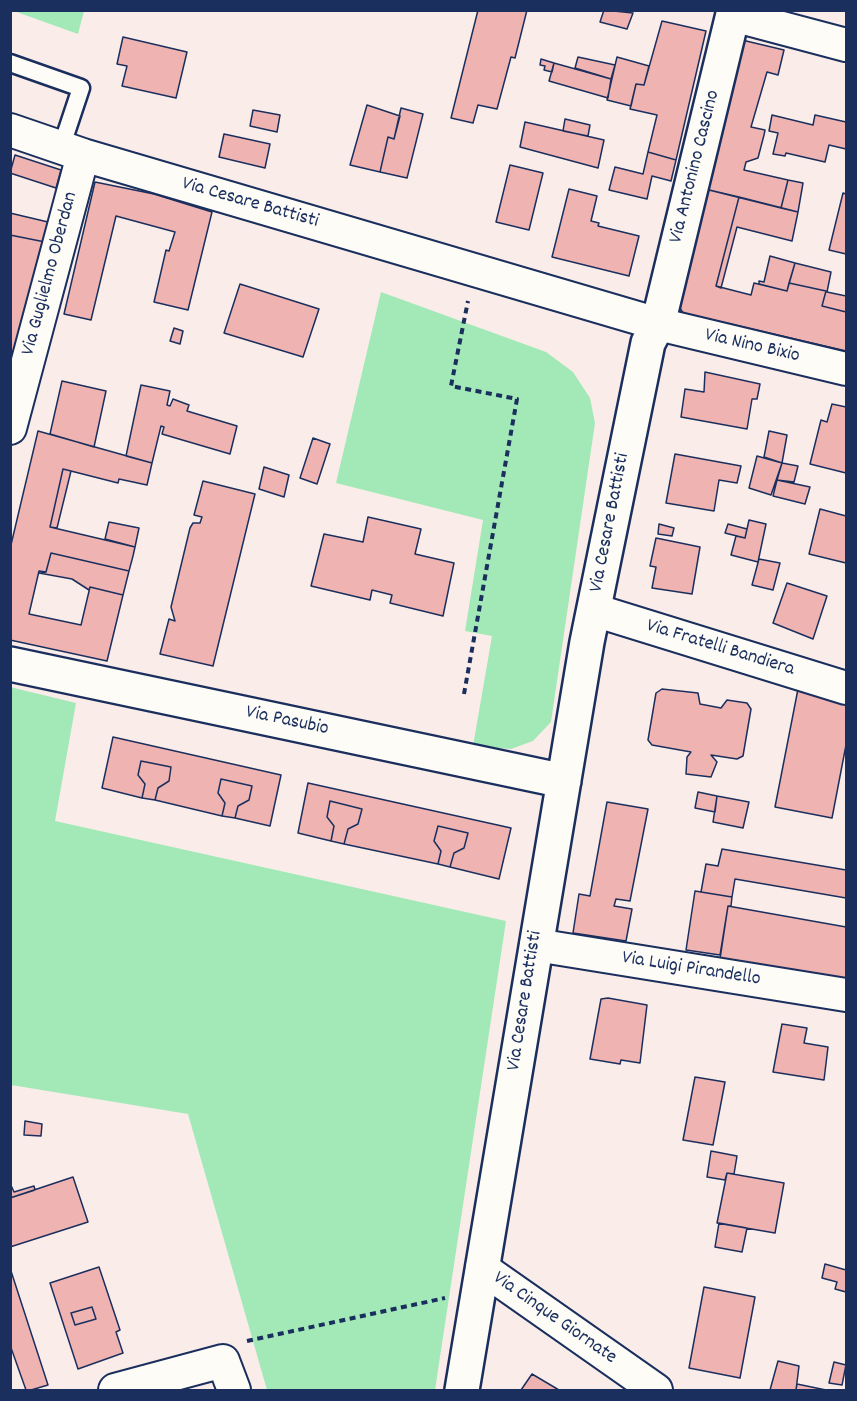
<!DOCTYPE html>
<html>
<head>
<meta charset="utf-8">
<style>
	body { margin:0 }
	#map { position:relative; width:857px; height:1401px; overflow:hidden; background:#faede9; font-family:Dekko,sans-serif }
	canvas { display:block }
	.frame { position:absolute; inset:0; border:12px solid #1b2f5e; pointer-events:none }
</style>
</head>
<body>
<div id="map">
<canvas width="857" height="1401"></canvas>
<div class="frame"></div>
</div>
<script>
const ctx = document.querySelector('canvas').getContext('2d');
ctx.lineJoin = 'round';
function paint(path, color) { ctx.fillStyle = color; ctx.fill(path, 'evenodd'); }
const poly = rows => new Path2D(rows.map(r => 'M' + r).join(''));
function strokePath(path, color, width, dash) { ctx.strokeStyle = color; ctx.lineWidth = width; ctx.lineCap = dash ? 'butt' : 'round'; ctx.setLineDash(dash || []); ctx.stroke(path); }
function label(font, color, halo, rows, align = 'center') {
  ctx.font = font + ' Dekko,sans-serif'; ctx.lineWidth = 4.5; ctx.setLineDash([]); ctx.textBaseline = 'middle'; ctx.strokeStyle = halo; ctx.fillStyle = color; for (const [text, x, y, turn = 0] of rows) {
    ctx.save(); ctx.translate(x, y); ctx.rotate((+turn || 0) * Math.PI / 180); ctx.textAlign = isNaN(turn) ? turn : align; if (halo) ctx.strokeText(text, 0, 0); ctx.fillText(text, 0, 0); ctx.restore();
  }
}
const green = poly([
	[11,10,84,10,84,11,78,34],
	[381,292,546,352,573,372,590,398,595,423,551,722,533,741,511,749,473,746,492,636,465,631,483,520,336,483],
	[10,687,76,703,55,821,506,921,435,1390,267,1390,188,1114,11,1085]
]);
const building = poly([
	[478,10,527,10,515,58,511,57,497,109,478,105,473,123,451,118,478,10],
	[604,10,633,13,627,29,600,22,604,10],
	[662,21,706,31,676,160,648,152,657,115,630,109,636,84,644,85,662,21],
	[123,37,187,52,176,98,122,86,127,66,117,64,123,37],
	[742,40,784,50,778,75,767,72,751,127,765,130,764,135,758,158,746,162,744,170,788,180,781,208,705,189,742,40],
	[578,57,615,65,611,79,575,68,578,57],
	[617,57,649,66,644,85,636,84,631,106,607,100,617,57],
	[541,59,554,63,552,72,544,70,545,66,540,65,541,59],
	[554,63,611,79,608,98,549,81,554,63],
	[367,105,400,116,394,139,388,137,380,172,350,165,367,105],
	[401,108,423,114,407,178,380,172,388,137,394,139,401,108],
	[253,110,280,115,277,132,250,126,253,110],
	[772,115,813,125,815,115,846,122,846,149,829,145,825,162,786,153,785,156,773,154,778,133,769,131,772,115],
	[565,119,590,125,588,136,563,131,565,119],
	[525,122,604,140,598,168,520,147,525,122],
	[224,134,270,144,265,168,219,157,224,134],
	[648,152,676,160,671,181,652,176,647,199,609,190,615,167,643,174,648,152],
	[15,155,61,170,56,188,10,173,15,155],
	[510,165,543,173,529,230,496,222,510,165],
	[788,180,803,183,798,212,781,208,788,180],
	[95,182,154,194,212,212,188,310,154,302,166,250,169,251,175,232,116,216,91,320,64,314,95,182],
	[569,189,597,196,591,221,599,223,598,226,639,236,629,276,552,257,569,189],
	[705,189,739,197,716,286,751,295,754,283,787,291,789,283,826,291,822,306,846,312,846,351,683,313,677,303,705,189],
	[843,193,846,194,846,254,829,250,843,193],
	[739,197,798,212,792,241,737,227,721,288,716,286,739,197],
	[10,213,48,222,45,242,10,235,10,213],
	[10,235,45,242,10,393,10,235],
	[770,256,795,263,787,291,759,284,759,281,764,282,770,256],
	[795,263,831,272,827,292,846,296,846,312,822,306,826,291,789,283,795,263],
	[240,284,319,309,303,357,224,333,240,284],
	[174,328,183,331,180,344,170,341,174,328],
	[705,372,760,384,757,399,752,399,747,429,681,417,685,389,704,392,705,372],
	[62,381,106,391,94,447,50,434,62,381],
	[141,385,170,391,167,405,170,406,173,399,189,405,187,411,237,426,230,454,162,434,164,427,161,426,152,463,126,456,141,385],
	[832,404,846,407,846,473,810,464,821,420,827,422,832,404],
	[38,431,152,463,147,485,119,479,118,483,63,469,50,527,135,547,133,556,129,571,51,553,46,572,39,571,29,614,81,625,90,587,123,595,107,661,10,640,10,549,38,431],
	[769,431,787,435,782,463,764,457,769,431],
	[313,438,330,444,317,484,300,478,313,438],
	[675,454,741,466,737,483,719,480,714,511,666,503,675,454],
	[757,456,782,463,771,495,749,488,757,456],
	[782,463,798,466,794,482,777,480,782,463],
	[264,467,289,475,284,497,259,489,264,467],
	[63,469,71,471,57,528,50,527,63,469],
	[777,480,810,487,805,504,773,496,777,480],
	[203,481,255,494,213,666,160,654,169,619,175,621,171,607,190,528,193,523,200,523,202,517,194,515,203,481],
	[820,509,846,516,846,563,809,554,820,509],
	[368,517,421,529,415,554,454,563,443,616,390,603,392,595,372,590,370,600,311,586,324,534,363,542,368,517],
	[749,520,766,524,758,562,731,555,736,536,745,538,749,520],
	[109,522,139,528,135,547,105,539,109,522],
	[659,524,674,528,672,536,658,534,659,524],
	[728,524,747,529,745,538,725,533,728,524],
	[656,538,700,547,692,594,652,588,656,567,650,566,656,538],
	[51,553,129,571,123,595,90,587,89,590,72,579,39,573,46,572,51,553],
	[759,559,780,563,773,590,752,585,759,559],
	[787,583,827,596,813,639,773,623,787,583],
	[662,689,698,693,700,704,721,708,727,700,747,703,751,709,743,756,737,759,711,755,717,762,711,777,686,774,687,757,691,752,652,745,648,740,656,693,662,689],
	[798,689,846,704,846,745,832,818,775,807,798,689],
	[113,737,281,775,270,826,235,818,238,806,249,800,252,786,221,779,218,793,225,803,222,816,155,800,158,788,169,781,171,767,141,761,138,775,145,784,142,798,102,788,113,737],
	[141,761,171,767,169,781,158,788,155,800,142,798,145,784,138,775,141,761],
	[221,779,252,786,249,800,238,806,235,818,222,816,225,803,218,793,221,779],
	[308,783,511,828,499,879,450,867,454,853,464,848,468,833,438,826,434,841,441,851,438,864,344,844,348,829,358,824,362,809,330,801,327,817,334,826,331,841,298,833,308,783],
	[698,792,717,796,715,812,695,808,698,792],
	[717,796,749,802,743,828,713,822,717,796],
	[330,801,362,809,358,824,348,829,344,844,331,841,334,826,327,817,330,801],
	[607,802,648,809,630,901,616,899,614,906,632,909,626,941,573,933,579,894,590,896,607,802],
	[438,826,468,833,464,848,454,853,450,867,438,864,441,851,434,841,438,826],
	[722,849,846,870,846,898,735,879,732,897,701,892,706,864,718,866,722,849],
	[695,891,732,897,731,906,728,906,720,955,686,950,695,891],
	[728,906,846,927,846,979,720,959,728,906],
	[608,998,647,1005,640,1063,621,1060,620,1064,590,1059,601,999,608,998],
	[782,1024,807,1028,804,1043,828,1047,824,1080,773,1072,782,1024],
	[695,1077,725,1082,713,1145,683,1140,695,1077],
	[25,1121,42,1124,41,1136,24,1135,25,1121],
	[711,1151,737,1156,734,1174,727,1173,725,1180,707,1177,711,1151],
	[727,1173,784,1183,775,1233,717,1223,727,1173],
	[73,1177,88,1222,10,1247,10,1198,73,1177],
	[10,1183,14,1192,34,1186,35,1190,10,1198,10,1183],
	[719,1223,747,1228,742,1252,715,1247,719,1223],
	[825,1264,846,1270,846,1292,835,1289,837,1282,822,1278,825,1264],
	[99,1267,120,1330,116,1332,123,1353,78,1369,50,1283,99,1267],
	[92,1307,96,1319,75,1325,71,1313,92,1307],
	[11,1271,48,1385,31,1390,26,1390,10,1345,11,1271],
	[704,1287,755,1297,740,1378,689,1368,704,1287],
	[92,1307,96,1319,75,1325,71,1313,92,1307],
	[778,1361,799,1366,796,1390,770,1390,778,1361],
	[834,1362,846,1365,842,1385,829,1383,834,1362],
	[532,1374,559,1390,560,1390,521,1390,532,1374],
	[797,1384,826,1390,796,1390,797,1384]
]);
const path = poly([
	[464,694,517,399,451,386,468,301],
	[247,1341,445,1298]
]);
const lane = poly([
	[10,63,81,88,61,148]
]);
const street = poly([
	[733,15,846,45],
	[10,130,83,155,658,324,846,369],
	[10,428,83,155],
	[594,610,846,688],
	[536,945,846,995],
	[482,1268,656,1390],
	[115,1390,223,1361,234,1390]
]);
const secondary = poly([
	[10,664,564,781],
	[462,1390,587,642,648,343,658,324,734,10]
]);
const streetNames = [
	["Via Antonino Cascino",696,167,-76],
	["Via Cesare Battisti",250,204,16],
	["Via Guglielmo Oberdan",51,274,-75],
	["Via Nino Bixio",752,347,13],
	["Via Cesare Battisti",611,523,-79],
	["Via Fratelli Bandiera",720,649,17],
	["Via Pasubio",287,722,12],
	["Via Luigi Pirandello",691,970,9],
	["Via Cesare Battisti",526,1001,-81],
	["Via Cinque Giornate",554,1319,35]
];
paint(green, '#a2e9b7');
paint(building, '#efb3b2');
strokePath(building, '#1b2f5e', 1.5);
strokePath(lane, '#1b2f5e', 21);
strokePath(street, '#1b2f5e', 36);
strokePath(secondary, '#1b2f5e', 38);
strokePath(path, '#1b2f5e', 4, [6, 4.5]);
strokePath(lane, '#fdfcf7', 16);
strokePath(street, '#fdfcf7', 32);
strokePath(secondary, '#fdfcf7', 33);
label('20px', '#1b2f5e', '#fdfcf7', streetNames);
</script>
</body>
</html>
